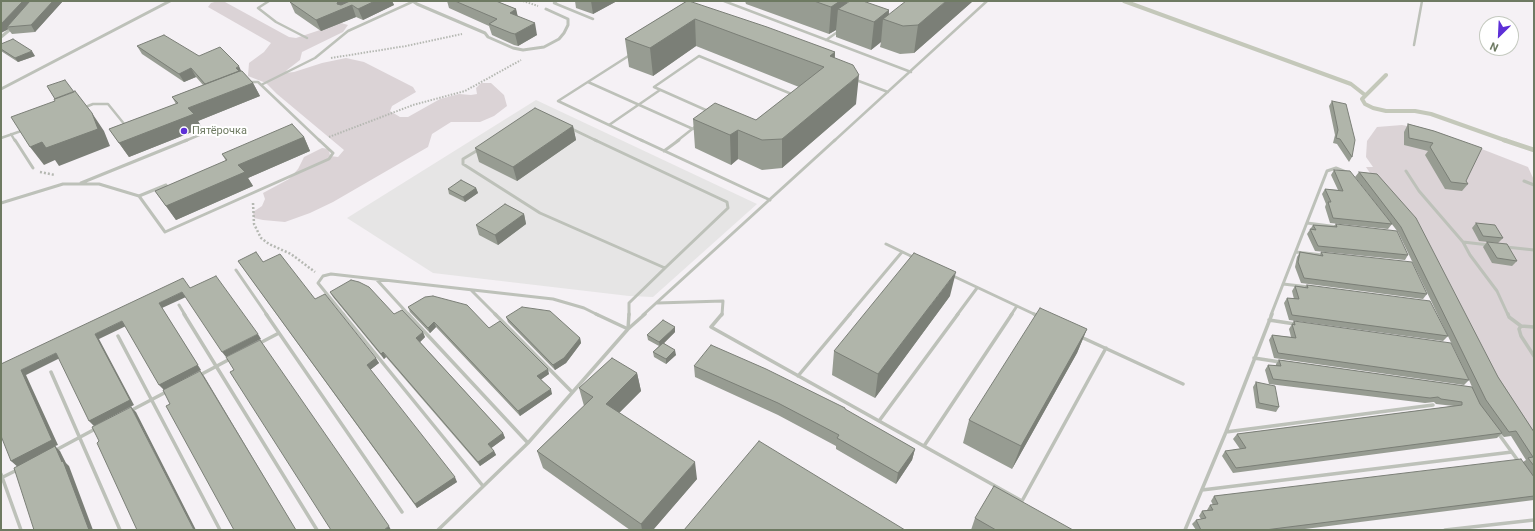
<!DOCTYPE html>
<html>
<head>
<meta charset="utf-8">
<style>
	body { margin:0 }
	#map { position:relative; width:1535px; height:531px; overflow:hidden; background:#f5f1f5; font-family:Roboto,sans-serif }
	canvas { display:block }
	.frame { position:absolute; inset:0; border:2px solid #6e7a62; pointer-events:none }
	.north { position:absolute; left:1479px; top:16px; width:40px; height:40px; box-sizing:border-box; background:#fff; border:1px solid #c5cac0; border-radius:50%; rotate:204deg; font-size:11px; font-weight:700; line-height:16px; text-align:center; color:#6e7a62 }
	.north::after { content:''; display:block; margin:auto; width:14px; height:18px; background:#5d2fd7; clip-path:polygon(50% 0,100% 100%,50% 72%,0 100%) }
</style>
</head>
<body>
<div id="map">
<canvas width="1535" height="531"></canvas>
<div class="frame"></div>
<div class="north">N</div>
</div>
<script>
const ctx = document.querySelector('canvas').getContext('2d');
ctx.lineJoin = 'round';
function paint(path, color) { ctx.fillStyle = color; ctx.fill(path, 'evenodd'); }
const poly = rows => new Path2D(rows.map(r => 'M' + r).join(''));
function strokePath(path, color, width, dash) { ctx.strokeStyle = color; ctx.lineWidth = width; ctx.lineCap = dash ? 'butt' : 'round'; ctx.setLineDash(dash || []); ctx.stroke(path); }
function label(font, color, halo, rows, align = 'center') {
  ctx.font = font + ' Roboto,sans-serif'; ctx.lineWidth = 4; ctx.setLineDash([]); ctx.textBaseline = 'middle'; ctx.strokeStyle = halo; ctx.fillStyle = color; for (const [text, x, y, turn = 0] of rows) {
    ctx.save(); ctx.translate(x, y); ctx.rotate((+turn || 0) * Math.PI / 180); ctx.textAlign = isNaN(turn) ? turn : align; if (halo) ctx.strokeText(text, 0, 0); ctx.fillText(text, 0, 0); ctx.restore();
  }
}
const built = poly([
	[536,100,757,204,653,297,629,296,433,273,347,218]
]);
const green = poly([
	[218,1,225,2,289,37,296,38,341,23,348,25,343,32,302,52,300,60,287,70,285,73,294,72,322,63,346,58,364,62,413,87,416,92,392,106,390,111,400,117,408,117,440,99,459,94,471,95,477,94,476,88,481,83,491,83,504,95,507,106,494,116,480,122,451,122,432,134,428,147,333,202,310,213,285,222,263,220,254,218,253,212,262,206,265,199,263,193,289,179,298,169,304,157,322,148,329,149,330,156,338,157,344,150,277,94,266,83,248,76,249,63,264,52,271,43,208,7,211,3],
	[1402,125,1438,132,1528,167,1534,180,1534,445,1378,185,1366,167,1373,167,1366,157,1367,141,1377,127]
]);
const streamFar1 = poly([
	[1124,1,1351,84,1365,95],
	[1386,75,1362,99,1365,104,1373,108,1386,111,1415,111,1431,114,1507,141]
]);
const stream = poly([
	[1504,140,1534,150]
]);
const pathFar1 = poly([
	[523,1,538,6],
	[331,58,406,46,462,34],
	[329,137,413,105,465,91,521,60]
]);
const path = poly([
	[40,172,55,175],
	[253,203,254,224,261,238,269,244,291,254,315,272]
]);
const serviceFar2 = poly([
	[269,1,258,8,276,22,307,38],
	[557,1,554,3,593,19],
	[724,1,911,72],
	[826,40,839,31],
	[1414,45,1422,1],
	[630,55,558,101,643,141],
	[856,80,888,92],
	[249,82,258,82,320,141],
	[588,82,693,129],
	[261,85,315,58,348,31,414,1],
	[83,108,93,104,108,104,125,125],
	[708,111,654,87,699,56,794,95],
	[609,125,660,90],
	[570,128,597,141],
	[11,134,15,141],
	[1,138,24,130],
	[185,141,211,130],
	[677,141,696,126],
	[834,141,987,1]
]);
const serviceFar1 = poly([
	[15,140,33,168],
	[595,140,727,202,728,208,665,268],
	[641,140,770,200],
	[478,150,463,159,463,164,540,213,665,268,629,303,629,315],
	[664,151,679,140],
	[1406,171,1419,191,1463,242,1470,255,1497,291,1508,315],
	[1524,181,1534,185],
	[81,183,187,140],
	[139,196,166,185],
	[1,203,63,184,99,184,139,196,165,232,329,159,333,153,319,140],
	[1307,223,1338,227],
	[1463,242,1489,245],
	[886,244,915,258],
	[1506,247,1534,250],
	[1296,252,1323,255],
	[236,270,267,315],
	[951,275,1036,315],
	[377,280,409,315],
	[1283,284,1309,287],
	[471,290,496,315],
	[657,303,723,301,722,315],
	[179,305,185,315],
	[344,315,318,283,323,276,331,274,553,299,584,308,598,315],
	[643,315,835,140],
	[849,315,902,252],
	[957,315,977,288],
	[1011,315,1017,306],
	[1271,315,1327,171,1336,168,1346,172]
]);
const service = poly([
	[184,314,317,530],
	[266,314,402,512],
	[343,314,483,486],
	[408,314,528,443],
	[495,314,572,392],
	[596,314,628,329,629,314],
	[722,314,711,327,1022,501,1106,348],
	[1034,314,1038,316],
	[1508,314,1509,317,1521,326,1534,327],
	[1269,320,1295,324],
	[1521,326,1519,329,1521,336,1534,356],
	[118,336,220,530],
	[1081,337,1183,384],
	[260,343,279,333],
	[1254,358,1280,362],
	[51,372,120,530],
	[200,375,230,359],
	[798,376,850,314],
	[130,411,168,391],
	[879,421,958,314],
	[1226,432,1433,405],
	[1498,433,1519,462],
	[924,446,1012,314],
	[56,450,97,428],
	[1,474,21,530],
	[1,478,17,470],
	[1202,490,1512,452],
	[438,530,528,443,628,329,645,314],
	[1185,530,1226,432,1272,314],
	[1445,530,1534,520]
]);
const minor = poly([
	[415,1,414,2,417,4,485,33,488,37,513,48,523,50,544,47,559,39,564,33,568,25,568,19,546,9],
	[1,37,12,28],
	[1,89,170,1]
]);
const wall = poly([
	[1,1,63,1,35,32,12,34,8,29,7,30],
	[291,1,392,1,394,5,363,20,356,17,321,31,295,13,290,2,292,1],
	[447,1,496,1,516,9,517,16,537,35,518,46,514,45,492,35,489,26,449,8],
	[575,1,617,1,593,14,576,8],
	[687,1,835,52,835,58,856,104,782,168,762,170,738,159,731,165,695,148,693,119,756,120,799,87,696,46,653,76,629,67,625,39],
	[745,1,847,1,847,3,889,10,889,15,973,1,914,53,900,54,880,47,881,42,871,50,836,37,836,30,829,34,746,4],
	[1,44,35,56,18,62,1,51],
	[137,46,199,56,241,71,253,83,260,96,198,121,202,128,129,157,109,129,176,104,172,97,203,85,196,77,184,82,142,54],
	[1332,101,1352,157,1349,162,1337,144,1333,143,1335,135,1329,106],
	[1408,124,1434,131,1468,184,1462,191,1445,189,1425,155,1428,151,1404,145,1404,132],
	[573,126,576,140,517,181,479,162,475,148],
	[304,137,310,151,248,178,253,186,176,220,155,191,226,161,222,154],
	[1334,170,1392,224,1388,229,1330,223,1325,207,1326,204,1322,194,1325,189,1338,190,1331,175],
	[1359,172,1377,174,1498,377,1534,432,1534,500,1297,530,1196,530,1192,524,1196,520,1201,519,1199,516,1202,511,1207,510,1210,505,1213,505,1211,501,1214,496,1523,462,1526,460,1511,436,1504,437,1501,434,1497,438,1233,473,1222,456,1225,451,1240,449,1233,439,1237,434,1454,406,1436,404,1434,402,1425,403,1269,384,1265,370,1268,365,1276,366,1276,364,1279,360,1472,387,1469,380,1464,385,1274,358,1269,340,1272,335,1291,337,1289,329,1294,321,1469,380,1398,232,1355,177],
	[476,188,478,193,465,202,449,194,448,189],
	[524,214,526,224,498,245,479,235,476,225],
	[1476,223,1503,238,1498,243,1479,241,1472,228],
	[1336,224,1408,255,1405,260,1315,251,1307,234,1313,225,1334,226],
	[1487,242,1517,261,1512,266,1492,263,1483,247],
	[1300,252,1320,255,1321,252,1427,294,1423,299,1301,283,1295,267,1297,257],
	[238,261,263,262,315,299,379,363,370,370,457,482,417,508],
	[1307,285,1448,336,1443,341,1289,320,1284,303,1287,298,1294,299,1292,291,1295,286,1305,287],
	[330,292,394,314,425,337,420,342,503,433,505,438,491,448,494,451,496,455,480,466,386,357,384,359,333,297],
	[950,296,875,398,832,375,834,351],
	[408,307,489,328,549,374,541,379,552,394,520,416,436,327,430,333,410,312],
	[506,317,580,338,581,343,566,363,555,370,508,322],
	[1087,329,1077,353,1012,469,963,443,969,420],
	[675,332,664,343,676,355,666,364,654,357,653,352,659,346,648,340,647,335],
	[694,366,845,408,845,410,915,449,912,460,896,484,836,449,836,446,778,415,695,377],
	[637,373,641,391,619,413,697,479,653,530,630,530,543,468,537,451,584,406,579,388],
	[1256,382,1279,407,1276,412,1256,408,1253,387],
	[975,518,1073,530,971,530]
]);
const shadedWall = poly([
	[23,1,34,1,7,27,8,29,7,30,1,33,1,24],
	[53,1,63,1,35,32,31,25],
	[338,1,366,1,352,5,356,17,321,31,316,20,337,4],
	[375,1,392,1,394,5,363,20,358,9],
	[591,1,617,1,593,14],
	[840,1,847,1,846,12,838,9,836,30,829,34,831,7],
	[946,1,973,1,914,53,918,25],
	[516,9,519,21,510,13],
	[889,10,888,21,883,19,881,42,871,50,874,22],
	[695,19,696,46,653,76,650,48],
	[535,23,537,35,518,46,515,34],
	[32,51,35,56,18,62,15,58],
	[835,52,833,81,830,56],
	[239,66,243,75,236,68],
	[191,68,196,77,184,82,179,74],
	[859,75,856,104,782,168,782,139],
	[253,83,260,96,198,121,202,128,129,157,119,143,188,108],
	[92,113,104,131,110,146,59,166,55,160,44,165,30,147],
	[573,126,576,140,517,181,513,167],
	[738,130,738,159,731,165,730,135],
	[304,137,310,151,248,178,253,186,176,220,166,206,238,165],
	[476,188,478,193,465,202,463,197],
	[524,214,526,224,498,245,495,235],
	[956,272,950,296,875,398,878,374],
	[182,292,186,297,162,308,201,370,164,390,159,385,159,303],
	[122,321,126,326,99,339,134,405,94,426,89,421,95,334],
	[434,322,436,327,430,333,428,328],
	[675,327,675,332,660,347,659,342],
	[1087,329,1077,353,1012,469,1021,446],
	[423,332,425,337,419,343,416,338],
	[258,334,261,339,226,357,222,352],
	[580,338,581,343,566,363,555,370,553,365],
	[675,350,676,355,666,364,666,359],
	[383,352,386,357,384,359,381,354],
	[56,353,60,358,26,375,58,445,55,446,60,451,66,463,69,466,93,530,89,530,11,461,21,370],
	[376,358,379,363,370,370,367,365],
	[548,369,549,374,539,381,537,376],
	[200,371,204,376,296,530],
	[637,373,641,391,610,422,606,404],
	[551,389,552,394,520,416,518,411],
	[131,407,136,412,196,530,194,530],
	[503,433,505,438,490,449,488,444],
	[915,449,912,460,896,484,898,473],
	[494,451,496,455,480,466,478,462],
	[695,462,697,479,653,530,642,530,641,524],
	[455,477,457,482,417,508,415,504],
	[389,526,391,530,384,530]
]);
const building = poly([
	[1,1,23,1,1,24,1,1],
	[30,1,53,1,31,25,7,27,30,1],
	[293,1,338,1,337,4,341,5,350,1,375,1,358,9,352,5,316,20,290,2,293,1],
	[455,1,496,1,516,9,510,13,535,23,515,34,511,33,489,24,497,19,455,1],
	[687,1,689,1,767,27,835,52,830,56,853,65,859,75,782,139,762,140,738,130,730,135,693,119,715,103,756,120,824,67,695,19,650,48,625,39,687,1],
	[814,1,840,1,831,7,814,1],
	[850,1,863,1,889,10,874,22,838,9,850,1],
	[906,1,946,1,918,25,903,26,883,19,906,1],
	[164,35,199,56,220,47,239,66,236,68,239,71,205,84,191,68,179,74,137,46,164,35],
	[13,39,32,51,15,58,1,49,1,44,13,39],
	[240,71,242,71,253,83,188,108,194,114,119,143,109,129,178,103,172,97,240,71],
	[65,80,74,92,55,99,47,86,65,80],
	[75,91,92,113,98,129,46,148,42,142,30,147,11,117,55,101,54,99,75,91],
	[1332,101,1346,104,1355,140,1352,157,1340,139,1336,138,1338,130,1332,101],
	[535,108,573,126,513,167,475,148,535,108],
	[292,124,304,137,238,165,245,172,166,206,155,191,227,160,222,154,292,124],
	[1408,124,1434,131,1482,148,1466,181,1468,184,1451,182,1430,147,1433,143,1409,138,1408,124],
	[1334,170,1350,171,1392,224,1333,218,1328,202,1331,202,1325,189,1343,191,1334,170],
	[1359,172,1377,174,1416,218,1498,377,1534,432,1534,466,1528,458,1533,457,1516,431,1509,432,1486,400,1401,227,1359,172],
	[461,180,476,188,463,197,448,189,461,180],
	[505,204,524,214,495,235,476,225,505,204],
	[1476,223,1495,225,1503,238,1483,236,1476,223],
	[1336,224,1397,231,1408,255,1318,246,1310,229,1316,230,1313,225,1337,227,1336,224],
	[1487,242,1507,244,1517,261,1497,258,1487,242],
	[256,252,263,262,280,254,315,299,325,294,376,358,367,365,455,477,415,504,238,261,256,252],
	[1300,252,1323,256,1321,252,1412,262,1427,294,1304,278,1298,262,1300,252],
	[914,253,956,272,878,374,834,351,914,253],
	[216,276,258,334,222,352,182,292,159,303,198,365,159,385,122,321,95,334,130,400,89,421,56,353,21,370,52,440,11,461,1,436,1,364,183,278,190,288,216,276],
	[351,280,359,282,369,287,394,314,402,310,423,332,416,338,503,433,488,444,494,451,478,462,383,352,381,354,330,292,351,280],
	[1307,285,1430,301,1448,336,1292,315,1287,298,1299,299,1295,286,1308,288,1307,285],
	[433,296,467,305,489,328,500,321,548,369,537,376,551,389,518,411,434,322,428,328,408,307,425,297,433,296],
	[522,307,550,311,580,338,564,358,553,365,506,317,522,307],
	[1040,308,1087,329,1021,446,969,420,1040,308],
	[663,320,675,327,659,342,647,335,663,320],
	[1294,321,1451,343,1469,380,1278,353,1272,335,1296,338,1292,324,1295,325,1294,321],
	[260,340,389,526,384,530,331,530,230,372,234,370,226,357,260,340],
	[663,343,675,350,666,359,653,352,663,343],
	[711,345,766,369,845,408,845,409,915,449,898,473,837,438,839,435,778,403,694,366,711,345],
	[612,358,637,373,606,404,695,462,641,524,537,451,593,397,579,388,612,358],
	[1279,360,1472,387,1480,404,1502,433,1236,468,1225,451,1246,448,1237,434,1462,405,1462,402,1441,399,1438,397,1430,398,1273,379,1268,365,1281,366,1279,360],
	[200,371,296,530,234,530,166,406,170,404,163,390,200,371],
	[1256,382,1275,386,1279,407,1259,403,1256,382],
	[131,407,194,530,137,530,97,443,99,441,92,427,131,407],
	[759,441,905,530,684,530,759,441],
	[55,446,62,462,63,461,89,530,34,530,14,468,55,446],
	[1521,459,1534,477,1534,496,1265,530,1201,530,1196,520,1206,518,1202,511,1213,510,1210,505,1218,504,1214,496,1521,459],
	[994,486,1073,530,996,530,975,518,994,486]
]);
const markers = [
	[184,131,4,"#5d2fd7"]
];
const poiNames = [
	["Пятёрочка",192,131]
];
paint(built, '#e6e5e5');
paint(green, '#dbd3d6');
strokePath(streamFar1, '#c4c8ba', 4);
strokePath(stream, '#c4c8ba', 4.5);
strokePath(pathFar1, '#b5b8b2', 2, [1.5, 1.5]);
strokePath(path, '#b5b8b2', 2.5, [2, 2]);
strokePath(serviceFar2, '#bdc1b9', 2.5);
strokePath(serviceFar1, '#bdc1b9', 3);
strokePath(service, '#bdc1b9', 3.5);
strokePath(minor, '#bdc1b9', 3);
paint(wall, '#979c92');
paint(shadedWall, '#7b7f77');
paint(building, '#b0b5aa');
strokePath(building, '#7b7f77', 1);
for (const [x, y, r, color] of markers) { const dot = new Path2D(); dot.arc(x, y, r, 0, 2 * Math.PI); ctx.fillStyle = color; ctx.fill(dot); strokePath(dot, '#fff', 1.5); }
label('11px', '#6e7a62', '#fff', poiNames, 'left');
</script>
</body>
</html>
